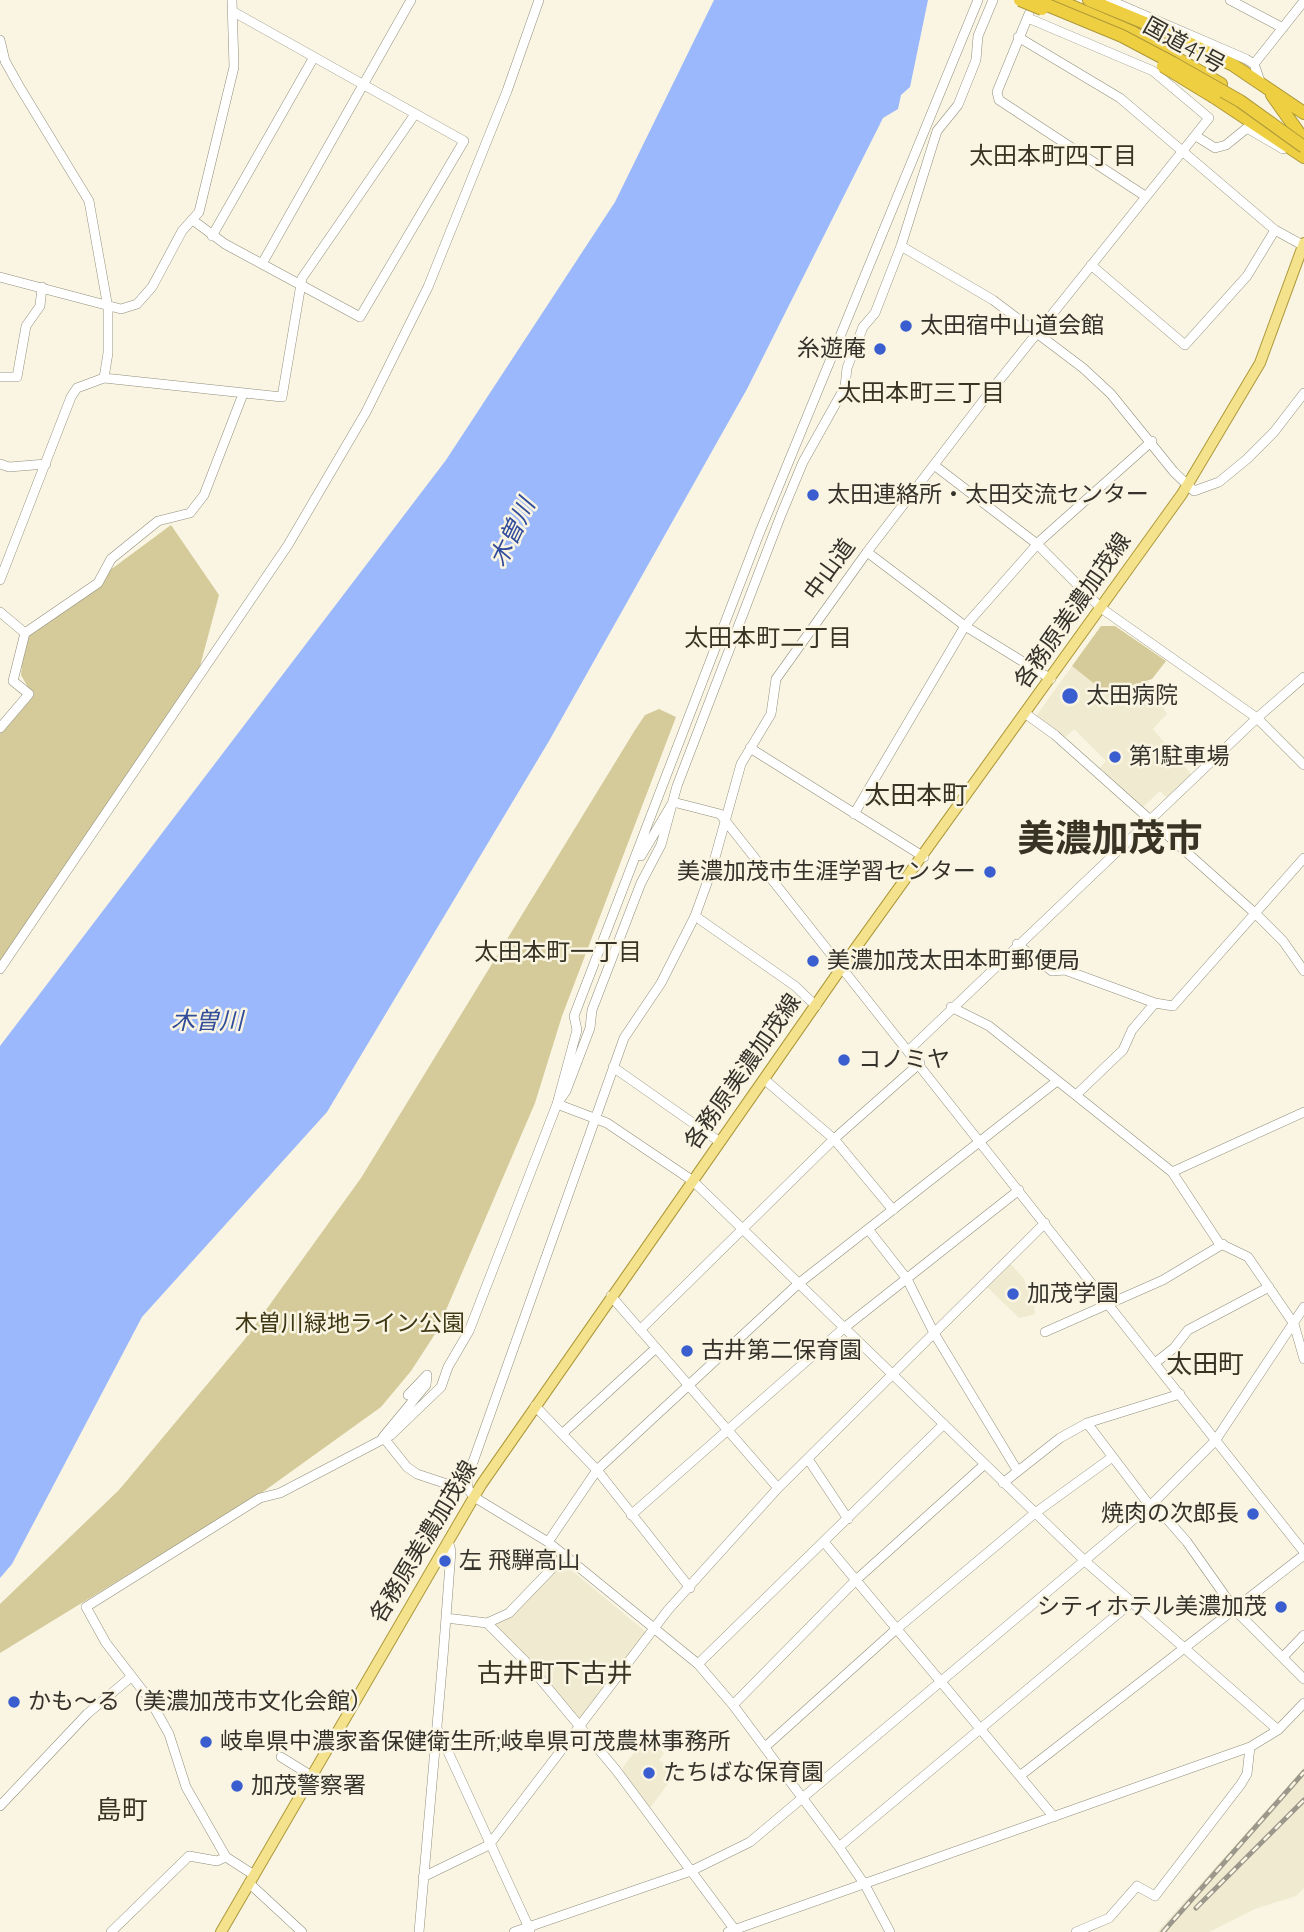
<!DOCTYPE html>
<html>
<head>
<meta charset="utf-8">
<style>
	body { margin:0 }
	canvas { display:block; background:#f9f5e2 }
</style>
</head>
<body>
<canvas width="1304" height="1932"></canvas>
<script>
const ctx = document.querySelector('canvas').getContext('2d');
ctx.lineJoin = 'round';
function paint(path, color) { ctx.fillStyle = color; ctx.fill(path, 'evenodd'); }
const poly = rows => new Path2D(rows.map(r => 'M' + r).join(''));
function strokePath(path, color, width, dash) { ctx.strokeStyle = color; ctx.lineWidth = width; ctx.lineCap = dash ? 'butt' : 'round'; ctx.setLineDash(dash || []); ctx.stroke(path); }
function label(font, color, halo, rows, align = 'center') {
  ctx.font = font + ' Quicksand,"Noto Sans JP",sans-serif'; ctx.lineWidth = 5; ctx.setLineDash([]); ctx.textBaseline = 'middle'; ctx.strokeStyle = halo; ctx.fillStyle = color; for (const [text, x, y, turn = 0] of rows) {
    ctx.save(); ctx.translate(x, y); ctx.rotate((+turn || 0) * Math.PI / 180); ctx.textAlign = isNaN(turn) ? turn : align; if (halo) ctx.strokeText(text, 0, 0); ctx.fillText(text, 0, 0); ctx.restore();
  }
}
const built = poly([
	[1072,666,1111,696,1148,680,1167,714,1153,729,1192,775,1167,798,1160,791,1142,808,1100,768,1106,761,1074,729,1066,737,1036,716],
	[1010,1263,1024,1279,1034,1303,1035,1314,1029,1316,1019,1318,986,1286],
	[564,1564,646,1632,581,1720,495,1625,559,1565],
	[645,1738,664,1753,659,1760,676,1773,650,1808,623,1772,623,1767],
	[1304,1768,1304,1888,1296,1896,1255,1909,1209,1932,1157,1932]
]);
const green = poly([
	[171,525,219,595,195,685,0,970,0,728,33,696,21,675,25,633],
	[1101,626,1115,626,1166,661,1152,679,1127,687,1111,697,1072,666],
	[659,709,676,717,562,1016,535,1103,437,1331,411,1371,381,1407,260,1494,0,1653,0,1604,119,1490,245,1339,361,1178,635,730,645,715]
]);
const water = poly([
	[714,0,928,0,910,87,901,95,898,109,883,118,747,389,549,741,327,1112,142,1317,12,1564,0,1578,0,1046,446,460,615,202]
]);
const minor = poly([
	[978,0,759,534,574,1016,577,1030,557,1104,607,1123,693,1181,1086,1562,1278,1730],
	[1109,0,1246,59,1254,64,1260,81],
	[1230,0,1283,28],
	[1029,14,997,92,999,100,1145,196],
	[1018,37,1120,98,1275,230,1304,246],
	[0,40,5,61,19,86,89,201,108,308,108,353,104,378],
	[1254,64,1304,1],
	[1196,136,1215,148,1226,145,1247,128,1283,149],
	[194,221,225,244,360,317,464,141,232,11],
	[212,236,314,57],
	[901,246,993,300,1083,368,1111,394,1174,472,1194,491,1219,482,1247,459,1274,432,1304,393],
	[263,262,411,0],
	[1091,265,1185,345,1247,276,1275,230],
	[0,277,121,309,137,304,152,287,182,231,199,212,234,67,232,0],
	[0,377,17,377,26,326,40,306,42,287],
	[0,464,9,467,46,464],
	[934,465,1037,544,1101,608,1257,718,1304,765],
	[867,552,965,626,1051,679],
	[0,580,71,397,77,388,104,378,282,397,302,278,415,114],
	[0,612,25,633,13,681,29,694,0,728],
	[25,633,98,583,111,559,158,521,190,513,204,495,243,394],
	[1026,714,1055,735,1257,915,1283,941,1304,971],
	[750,748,924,857],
	[854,814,965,626,1041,540,1152,441],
	[641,856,673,802,720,814,1304,1552],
	[695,916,795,986,816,1006],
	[1017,944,1052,971,1065,970,1155,1003,1173,1006,1304,858],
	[0,969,288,545,366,412,428,287,507,91,539,0],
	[951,1007,989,1026,1172,1172,1219,1243,1248,1257,1294,1324,1304,1359],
	[909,1050,1257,718,1304,677],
	[613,1067,720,1142],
	[765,1080,834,1139,893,1210],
	[1076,1095,1123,1050,1132,1030,1155,1003],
	[1172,1172,1304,1112],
	[868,1229,907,1279,934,1333,1017,1470],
	[611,1296,778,1488],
	[640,1330,834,1139,920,1063],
	[1045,1332,1163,1280,1223,1244],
	[1155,1363,1174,1348,1188,1330,1269,1287],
	[427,1375,426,1385,383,1437,407,1467,417,1474,459,1488],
	[408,1395,427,1375],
	[535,1406,597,1470,690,1588],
	[1087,1423,1150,1506],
	[562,1434,656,1348],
	[808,1459,848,1519],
	[1003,1483,1060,1438,1087,1423,1180,1394],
	[1153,1503,1187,1542,1235,1610,1304,1679],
	[631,1515,844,1328,1019,1190],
	[548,1542,597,1470,798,1284,1057,1081],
	[824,1542,1054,1817],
	[446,1618,487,1623,509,1613,565,1555],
	[487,1623,527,1663,616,1770,735,1930],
	[1283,1657,1304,1635],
	[698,1664,944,1424],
	[733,1705,856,1580,985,1464],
	[438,1730,530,1930],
	[765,1747,893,1632,1035,1513,1111,1458],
	[281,1757,310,1775],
	[1021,1775,1304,1555],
	[0,1806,87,1714,131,1677],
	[839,1847,1132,1602],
	[254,1875,226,1857,186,1787,169,1734,150,1700,106,1643,86,1607,260,1498,280,1493,391,1435,441,1387,448,1367,469,1331,557,1104,566,1091,590,1028,592,1010,641,883,661,845,677,786,781,515,803,462,845,387,847,368,863,327,875,313,901,246,937,131,958,105,976,60,978,36,993,0],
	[423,1877,489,1845,668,1610,778,1488,1045,1223],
	[249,1883,302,1932],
	[111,1932,189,1856,217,1861,226,1857],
	[419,1932,443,1657,451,1551,448,1541],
	[514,1932,691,1871,750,1842,1153,1503,1215,1441,1304,1307],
	[728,1932,1250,1747,1278,1730,1304,1703],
	[890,1932,865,1885,839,1847,733,1705,698,1664,548,1542,474,1497,468,1489,468,1476,624,1038,661,983,695,916,711,872,741,764,771,714,776,679,867,552,986,397,1209,118,1153,71,1028,18],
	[1076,1932,1109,1918,1137,1886,1155,1896,1241,1784,1247,1774,1250,1747]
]);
const major = poly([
	[221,1932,481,1485,842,967,1182,494,1260,363,1304,243]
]);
const highway = poly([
	[1057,0,1132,32,1221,84],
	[1089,0,1167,32,1233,65,1304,113],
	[1272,95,1304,140],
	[1214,97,1304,157]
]);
const rail = poly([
	[1196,1908,1304,1800],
	[1163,1932,1304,1772]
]);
const highwayBridge = poly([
	[1020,0,1042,9],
	[1035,0,1122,36,1173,63,1240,101,1304,147],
	[1163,66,1214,97]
]);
const markers = [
	[906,326,7,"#3a5ecf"],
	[880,349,7,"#3a5ecf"],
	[813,495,7,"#3a5ecf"],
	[1070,696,9,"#3a5ecf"],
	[1115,757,7,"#3a5ecf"],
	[990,872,7,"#3a5ecf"],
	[813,961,7,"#3a5ecf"],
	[844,1060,7,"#3a5ecf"],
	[1013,1294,7,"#3a5ecf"],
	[687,1351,7,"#3a5ecf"],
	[1253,1514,7,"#3a5ecf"],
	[445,1561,7,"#3a5ecf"],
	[1281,1607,7,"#3a5ecf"],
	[14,1702,7,"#3a5ecf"],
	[206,1742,7,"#3a5ecf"],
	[649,1773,7,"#3a5ecf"],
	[237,1786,7,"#3a5ecf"]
];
const streetNames = [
	["国道41号",1184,46,29],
	["中山道",830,570,-54],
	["各務原美濃加茂線",1073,611,-55],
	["各務原美濃加茂線",743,1072,-55],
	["各務原美濃加茂線",424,1542,-59]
];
const poiNames = [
	["太田宿中山道会館",920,326],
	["糸遊庵",866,349,"right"],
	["太田連絡所・太田交流センター",827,495],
	["太田病院",1086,696],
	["第1駐車場",1129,757],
	["美濃加茂市生涯学習センター",976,872,"right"],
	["美濃加茂太田本町郵便局",827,961],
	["コノミヤ",858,1060],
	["加茂学園",1027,1294],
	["古井第二保育園",701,1351],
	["焼肉の次郎長",1239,1514,"right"],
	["左 飛騨高山",459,1561],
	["シティホテル美濃加茂",1267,1607,"right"],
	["かも～る（美濃加茂市文化会館）",28,1702],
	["岐阜県中濃家畜保健衛生所;岐阜県可茂農林事務所",220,1742],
	["たちばな保育園",663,1773],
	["加茂警察署",251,1786]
];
const parkNames = [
	["木曽川緑地ライン公園",350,1324]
];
const neighbourhoodNames = [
	["太田本町四丁目",1053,157],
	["太田本町三丁目",921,394],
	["太田本町二丁目",768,639],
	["太田本町一丁目",558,953]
];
const waterNames = [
	["木曽川",513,533,-64],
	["木曽川",207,1022]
];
const quarterNames = [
	["太田本町",916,796],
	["太田町",1205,1365],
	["古井町下古井",555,1674],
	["島町",122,1811]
];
const townNames = [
	["美濃加茂市",1110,840]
];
paint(built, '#f0ebd0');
paint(green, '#d5ca99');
paint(water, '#9cb8fc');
strokePath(minor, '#918e7c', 10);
strokePath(major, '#ad9839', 12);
strokePath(highway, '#ad9839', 14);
strokePath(minor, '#fff', 9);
strokePath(major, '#f5e28d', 10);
strokePath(highway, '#eecf41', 12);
strokePath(rail, '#9b978a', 5);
strokePath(rail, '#f9f5e2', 2.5, [8]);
strokePath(highwayBridge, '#ad9839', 14, []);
strokePath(highwayBridge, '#eecf41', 12);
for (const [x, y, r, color] of markers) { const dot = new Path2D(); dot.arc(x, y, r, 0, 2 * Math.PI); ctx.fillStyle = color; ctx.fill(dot); strokePath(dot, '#f9f5e2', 2.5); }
label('23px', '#34322b', '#f9f5e2', streetNames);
label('23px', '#34322b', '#f9f5e2', poiNames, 'left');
label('23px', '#3f3714', '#f9f5e2', parkNames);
label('24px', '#373425', '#f9f5e2', neighbourhoodNames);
label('italic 24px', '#314c9b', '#f9f5e2', waterNames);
label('26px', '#373425', '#f9f5e2', quarterNames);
label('bold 37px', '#373425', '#f9f5e2', townNames);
</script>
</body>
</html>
